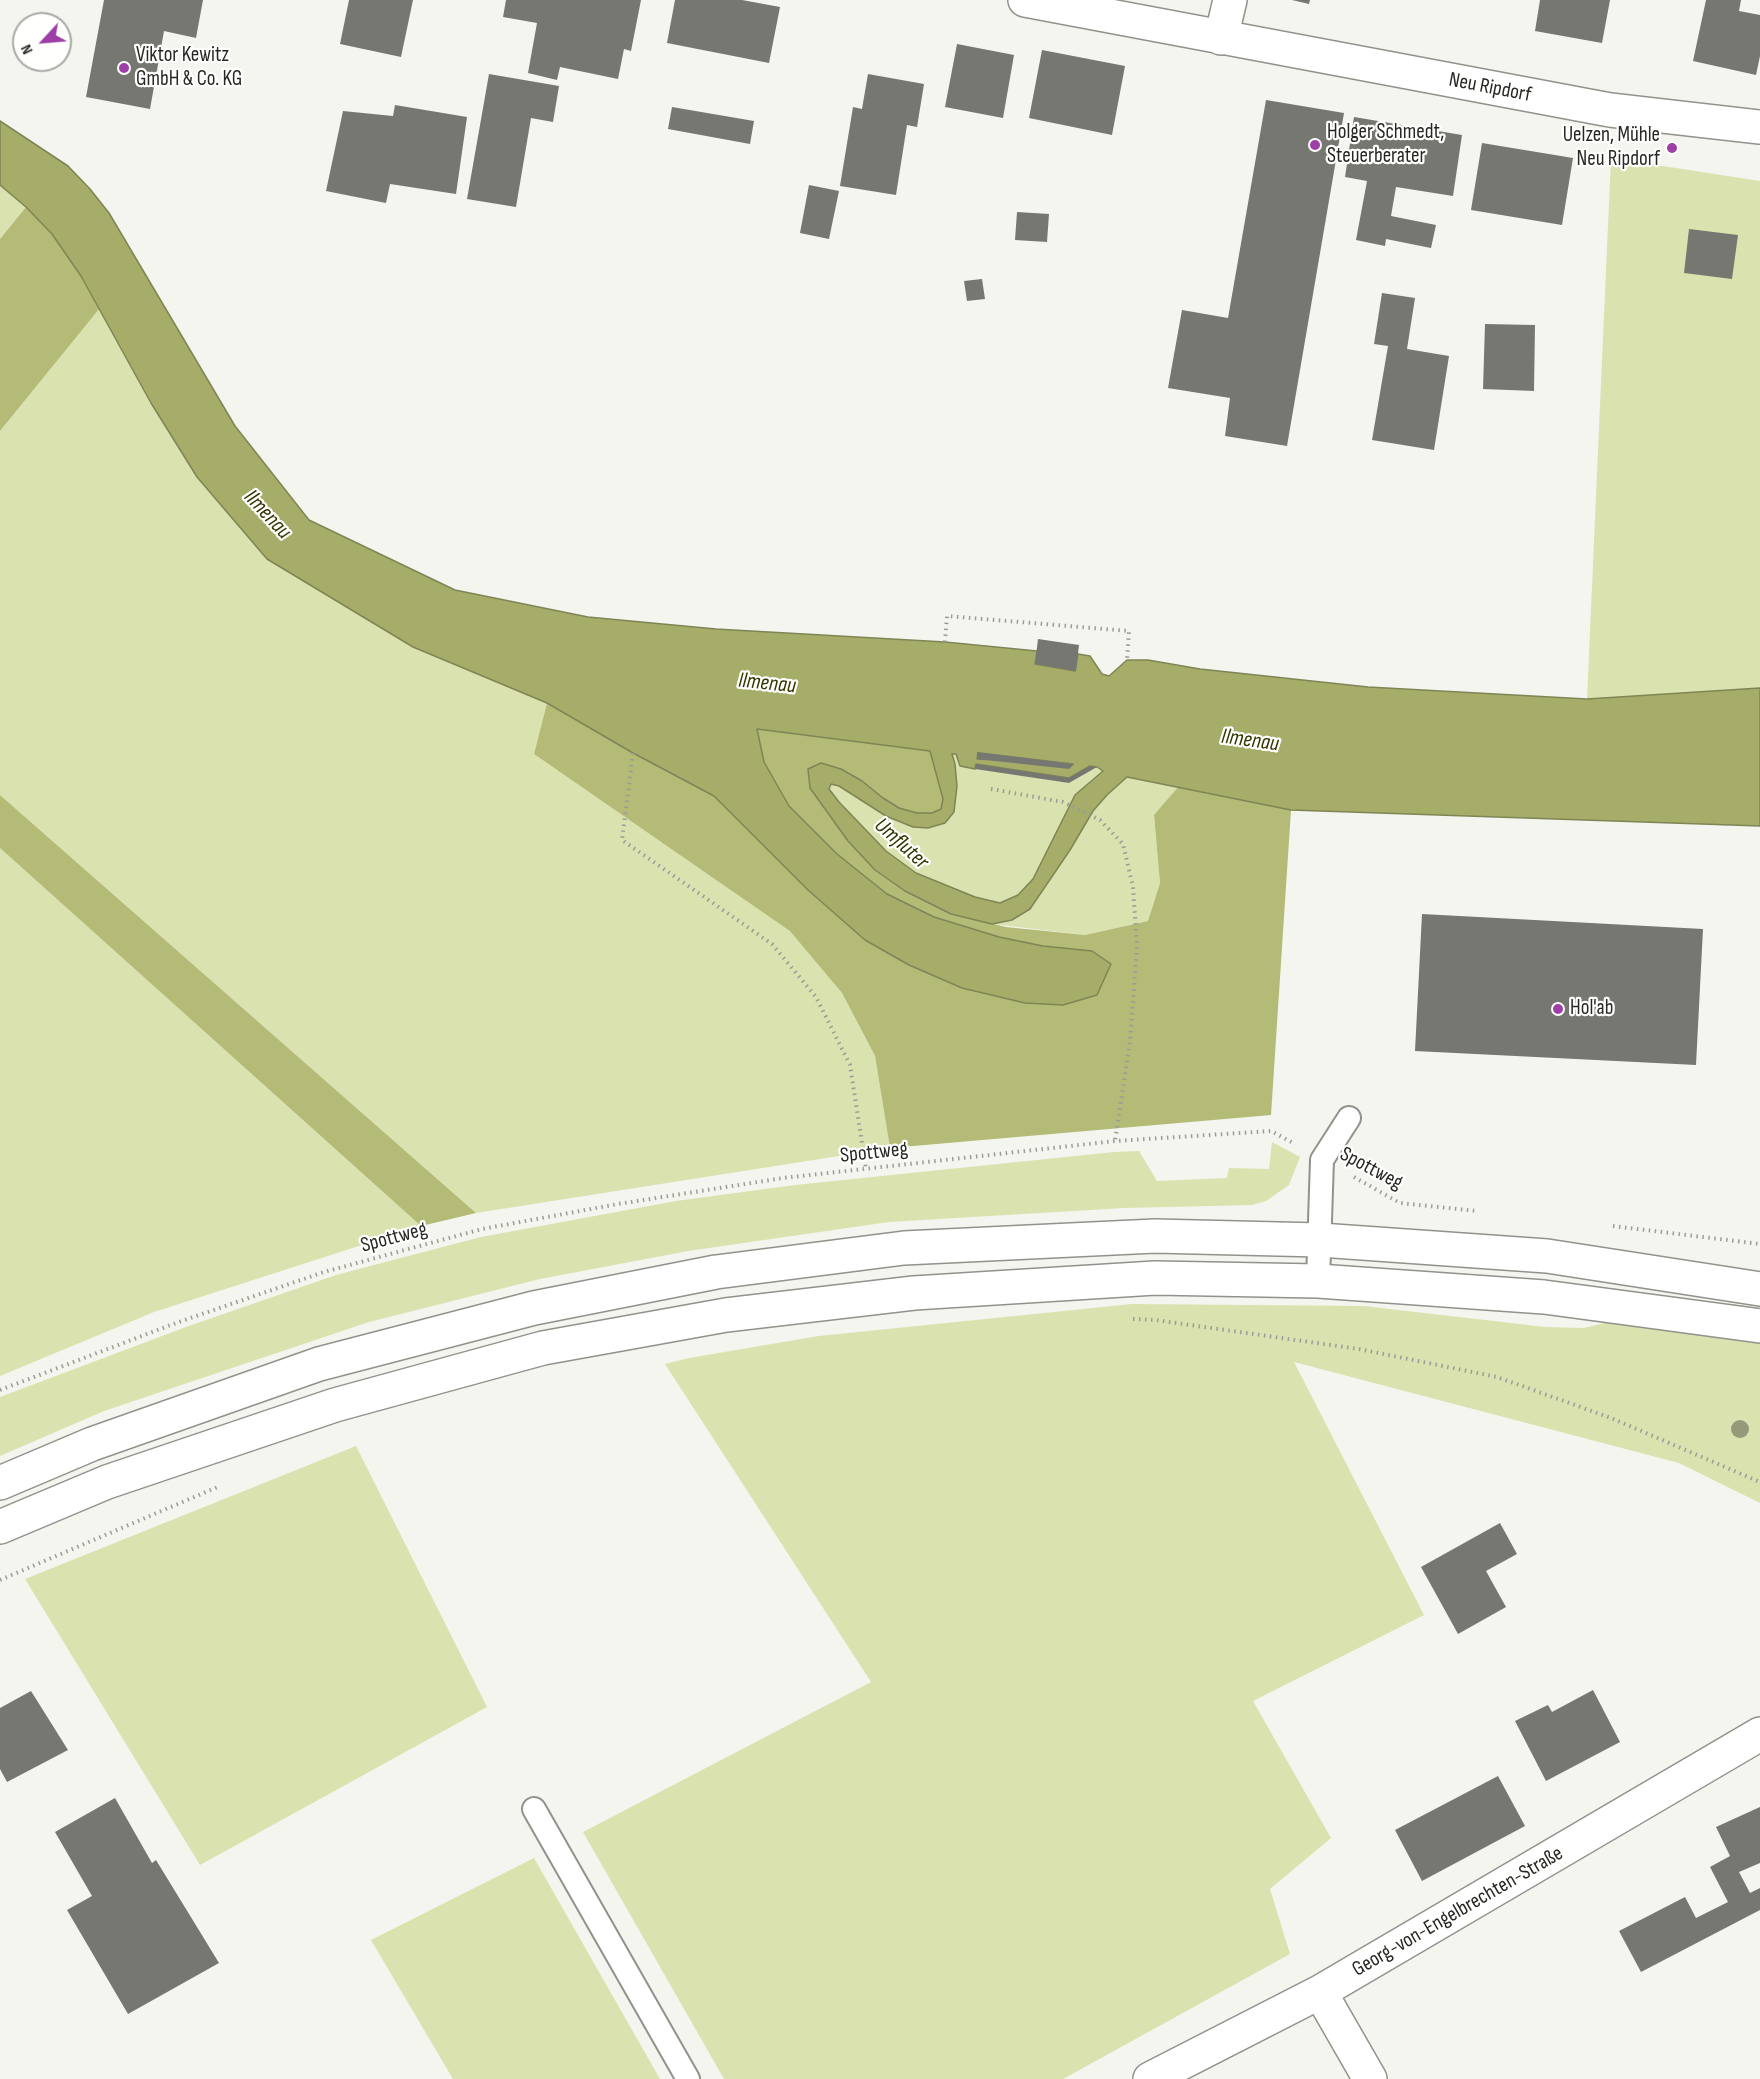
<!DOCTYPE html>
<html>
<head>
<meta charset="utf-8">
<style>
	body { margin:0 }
	#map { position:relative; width:1760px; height:2079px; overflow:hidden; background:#f4f5ee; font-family:"Sofia Sans Condensed",sans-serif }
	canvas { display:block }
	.north { position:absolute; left:12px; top:12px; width:60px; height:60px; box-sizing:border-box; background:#fffffe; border:2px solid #a9a9a7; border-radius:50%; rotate:244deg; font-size:16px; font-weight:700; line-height:24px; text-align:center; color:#272725 }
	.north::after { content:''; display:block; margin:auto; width:21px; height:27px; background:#9e3ea7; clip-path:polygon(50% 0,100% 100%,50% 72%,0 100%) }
</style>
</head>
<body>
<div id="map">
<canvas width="1760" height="2079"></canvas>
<div class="north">N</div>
</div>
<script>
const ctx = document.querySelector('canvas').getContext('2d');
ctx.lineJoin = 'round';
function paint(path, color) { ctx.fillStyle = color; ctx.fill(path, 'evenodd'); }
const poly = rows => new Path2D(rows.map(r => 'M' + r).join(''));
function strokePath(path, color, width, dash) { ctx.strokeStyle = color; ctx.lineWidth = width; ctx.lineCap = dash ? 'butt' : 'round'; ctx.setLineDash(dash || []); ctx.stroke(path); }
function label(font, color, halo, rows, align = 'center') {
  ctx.font = font + ' "Sofia Sans Condensed",sans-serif'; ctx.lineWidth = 4.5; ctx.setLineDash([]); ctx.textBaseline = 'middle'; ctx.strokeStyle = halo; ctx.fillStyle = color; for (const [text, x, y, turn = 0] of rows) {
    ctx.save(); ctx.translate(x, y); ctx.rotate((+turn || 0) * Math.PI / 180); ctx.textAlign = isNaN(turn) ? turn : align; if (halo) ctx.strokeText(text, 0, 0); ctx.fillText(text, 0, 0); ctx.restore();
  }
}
const green = poly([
	[1611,158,1760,181,1760,688,1587,699],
	[0,185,26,207,0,239],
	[100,308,151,403,197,477,267,559,413,647,547,703,534,754,790,930,842,993,875,1056,890,1148,476,1213,0,795,0,431],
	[951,753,956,754,961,766,1069,783,1097,767,1103,771,1090,781,1033,879,1018,895,1000,903,975,897,951,889,916,873,886,851,839,802,829,788,831,784,839,786,856,796,954,812,957,786,955,764],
	[1127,777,1179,786,1154,816,1160,883,1148,921,1085,935,992,924,1014,920,1030,909,1070,850,1093,811,1107,795],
	[0,848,421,1226,154,1312,0,1376],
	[1272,1142,1300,1157,1289,1185,1266,1201,1252,1205,1124,1208,889,1222,688,1251,540,1279,369,1322,104,1411,0,1456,0,1397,186,1327,336,1275,481,1237,676,1201,795,1185,1114,1152,1139,1151,1157,1181,1227,1178,1229,1168,1269,1169],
	[1132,1304,1364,1306,1545,1327,1584,1328,1613,1321,1760,1343,1760,1503,1679,1463,1294,1362,1424,1615,1253,1701,1331,1838,1270,1889,1290,1954,1063,2079,724,2079,583,1832,871,1682,665,1364,689,1358,819,1336],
	[356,1446,487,1707,200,1865,25,1579],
	[534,1858,660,2079,453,2079,371,1940]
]);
const forest = poly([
	[26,207,52,233,81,276,100,308,0,431,0,239],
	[547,703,633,753,714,796,812,893,909,965,962,988,1025,1003,1063,1005,1043,946,999,937,934,917,887,894,837,854,789,806,764,762,756,729,930,751,943,799,941,809,932,813,917,813,899,808,883,798,862,781,841,769,810,788,848,841,876,870,905,891,951,914,1006,927,1085,935,1148,921,1160,883,1154,815,1179,786,1291,810,1271,1115,890,1148,875,1056,842,993,790,931,534,754],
	[0,795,476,1213,421,1226,0,848]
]);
const water = poly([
	[0,121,68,166,90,189,109,213,235,426,309,520,455,590,588,617,716,629,945,642,1037,651,1035,664,1075,671,1078,654,1090,656,1102,674,1109,676,1127,660,1148,660,1200,669,1368,687,1587,699,1760,688,1760,826,1291,810,1127,777,1107,795,1093,811,1070,850,1030,909,1012,920,992,924,951,914,905,891,875,870,848,841,810,788,808,769,821,763,841,769,862,781,883,798,899,808,917,813,932,813,941,809,943,799,930,751,757,729,764,762,789,806,837,854,887,894,934,917,999,937,1043,946,1092,951,1111,964,1097,995,1063,1005,1025,1003,962,988,909,965,865,940,808,890,714,796,633,753,547,703,413,647,267,559,197,477,151,403,81,276,52,234,26,207,0,185,0,121],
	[978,753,1073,764,977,759,978,753],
	[952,754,956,754,960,766,975,769,976,764,1069,778,1090,766,1097,767,1103,771,1075,795,1033,879,1018,895,1000,903,975,897,916,873,886,851,839,802,829,789,831,784,839,786,886,816,913,827,928,828,945,823,954,812,957,786,955,764,952,754]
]);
const building = poly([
	[104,0,203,0,196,38,164,31,150,109,86,97],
	[349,0,413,0,401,57,340,44],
	[506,0,641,0,631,51,624,49,618,79,560,67,557,80,528,73,537,23,503,17],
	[675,0,742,0,780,7,769,63,667,43],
	[1292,0,1310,0,1309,4],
	[1540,0,1610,0,1602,43,1535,31],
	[1706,0,1741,0,1739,11,1760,15,1760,56,1756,75,1693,61],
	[957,44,1014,55,1003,118,945,107],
	[1042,50,1125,66,1112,135,1029,118],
	[489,74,559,86,553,122,531,118,516,207,467,199],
	[868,74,924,84,917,127,907,125,896,195,840,186,853,107,862,109],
	[1266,100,1344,113,1287,446,1225,436,1230,398,1168,388,1182,310,1228,318],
	[395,105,467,117,456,194,390,184,386,203,326,191,343,111,393,116],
	[672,107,754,121,750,144,668,129],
	[1354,117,1462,135,1453,196,1396,187,1391,216,1436,225,1431,248,1386,239,1385,246,1356,240,1367,181,1345,177],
	[1482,143,1573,158,1562,225,1471,210],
	[809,185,839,191,829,239,800,233],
	[1017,212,1049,214,1047,242,1015,240],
	[1689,229,1738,235,1732,279,1684,273],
	[982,279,985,299,967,301,964,281],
	[1382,293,1415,298,1407,349,1449,356,1434,450,1372,440,1388,346,1374,344],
	[1485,324,1535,325,1534,391,1483,389],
	[1038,639,1079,645,1076,671,1035,664],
	[977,752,1018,757,1074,764,1069,769,977,759],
	[976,764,1069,778,1090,766,1097,767,1069,783,975,769],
	[1422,914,1703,929,1696,1065,1415,1051],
	[1500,1523,1517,1554,1486,1571,1506,1607,1458,1634,1421,1567],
	[1593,1690,1620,1742,1546,1781,1515,1721,1548,1705,1552,1712],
	[31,1691,68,1750,7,1782,0,1769,0,1708],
	[1498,1776,1525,1826,1422,1881,1395,1830],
	[115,1798,152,1863,156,1860,219,1963,128,2014,67,1910,92,1896,55,1832],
	[1760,1807,1760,1863,1739,1872,1750,1893,1760,1888,1760,1910,1641,1972,1619,1931,1685,1897,1696,1918,1728,1902,1710,1867,1730,1856,1716,1827]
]);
const path = poly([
	[945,642,947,616,1129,631,1127,660],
	[633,753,622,840,772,944,816,997,850,1065,866,1169],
	[991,789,1063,802,1100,820,1123,844,1133,887,1137,946,1130,1042,1115,1141],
	[1354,1177,1400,1203,1477,1211],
	[1613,1226,1760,1244],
	[1133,1319,1155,1320,1359,1349,1497,1377,1611,1418,1760,1482],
	[0,1390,176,1323,324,1272,482,1229,618,1204,783,1178,1115,1141,1271,1131,1295,1144],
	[0,1580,220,1486]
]);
const lane = poly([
	[1318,1281,1322,1160,1349,1118],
	[534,1809,688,2079]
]);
const street = poly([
	[1025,0,1610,110,1760,127],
	[1221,38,1230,0],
	[1320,1992,1370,2079],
	[1150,2079,1320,1992,1760,1734]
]);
const secondary = poly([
	[0,1483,92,1444,319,1364,534,1308,716,1272,904,1248,1155,1236,1320,1240,1547,1256,1760,1289],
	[0,1527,107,1482,335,1405,543,1348,726,1315,914,1293,1155,1278,1318,1281,1544,1297,1760,1326]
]);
const trees = [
	[1740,1429]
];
const markers = [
	[124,68,6,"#9e3ea7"],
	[1315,145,6,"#9e3ea7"],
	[1672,148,6,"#9e3ea7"],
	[1558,1009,6,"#9e3ea7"]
];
const poiNames = [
	["Viktor Kewitz",136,56],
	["GmbH & Co. KG",136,80],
	["Holger Schmedt,",1327,133],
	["Steuerberater",1327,157],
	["Uelzen, Mühle",1660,136,"right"],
	["Neu Ripdorf",1660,160,"right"],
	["Hol'ab",1570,1009]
];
const streetNames = [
	["Neu Ripdorf",1490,88,11],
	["Spottweg",874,1153,-6],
	["Spottweg",1371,1169,28],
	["Spottweg",394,1238,-15],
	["Georg-von-Engelbrechten-Straße",1458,1912,-30]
];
const waterNames = [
	["Ilmenau",267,515,47],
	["Ilmenau",767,684,6],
	["Ilmenau",1250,741,8],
	["Umfluter",901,844,42]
];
paint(green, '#dae2af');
paint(forest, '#b3bb76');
paint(water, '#a5ad69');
strokePath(water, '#7f8555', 1.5);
paint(building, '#767771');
strokePath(lane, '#91928c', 26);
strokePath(street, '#91928c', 36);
strokePath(secondary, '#91928c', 36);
strokePath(path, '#9b9c97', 4, [1.5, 4.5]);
strokePath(lane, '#fff', 22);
strokePath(street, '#fff', 33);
strokePath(secondary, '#fff', 33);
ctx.fillStyle = '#96997a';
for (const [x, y] of trees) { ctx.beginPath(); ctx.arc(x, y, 9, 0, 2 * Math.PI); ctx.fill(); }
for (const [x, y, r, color] of markers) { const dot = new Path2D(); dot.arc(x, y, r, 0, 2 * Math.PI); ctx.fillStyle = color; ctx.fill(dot); strokePath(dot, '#fffffe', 2); }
label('21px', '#272725', '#fffffe', poiNames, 'left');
label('21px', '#272725', '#fffffe', streetNames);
label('italic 22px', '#333700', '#fffffe', waterNames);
</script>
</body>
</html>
